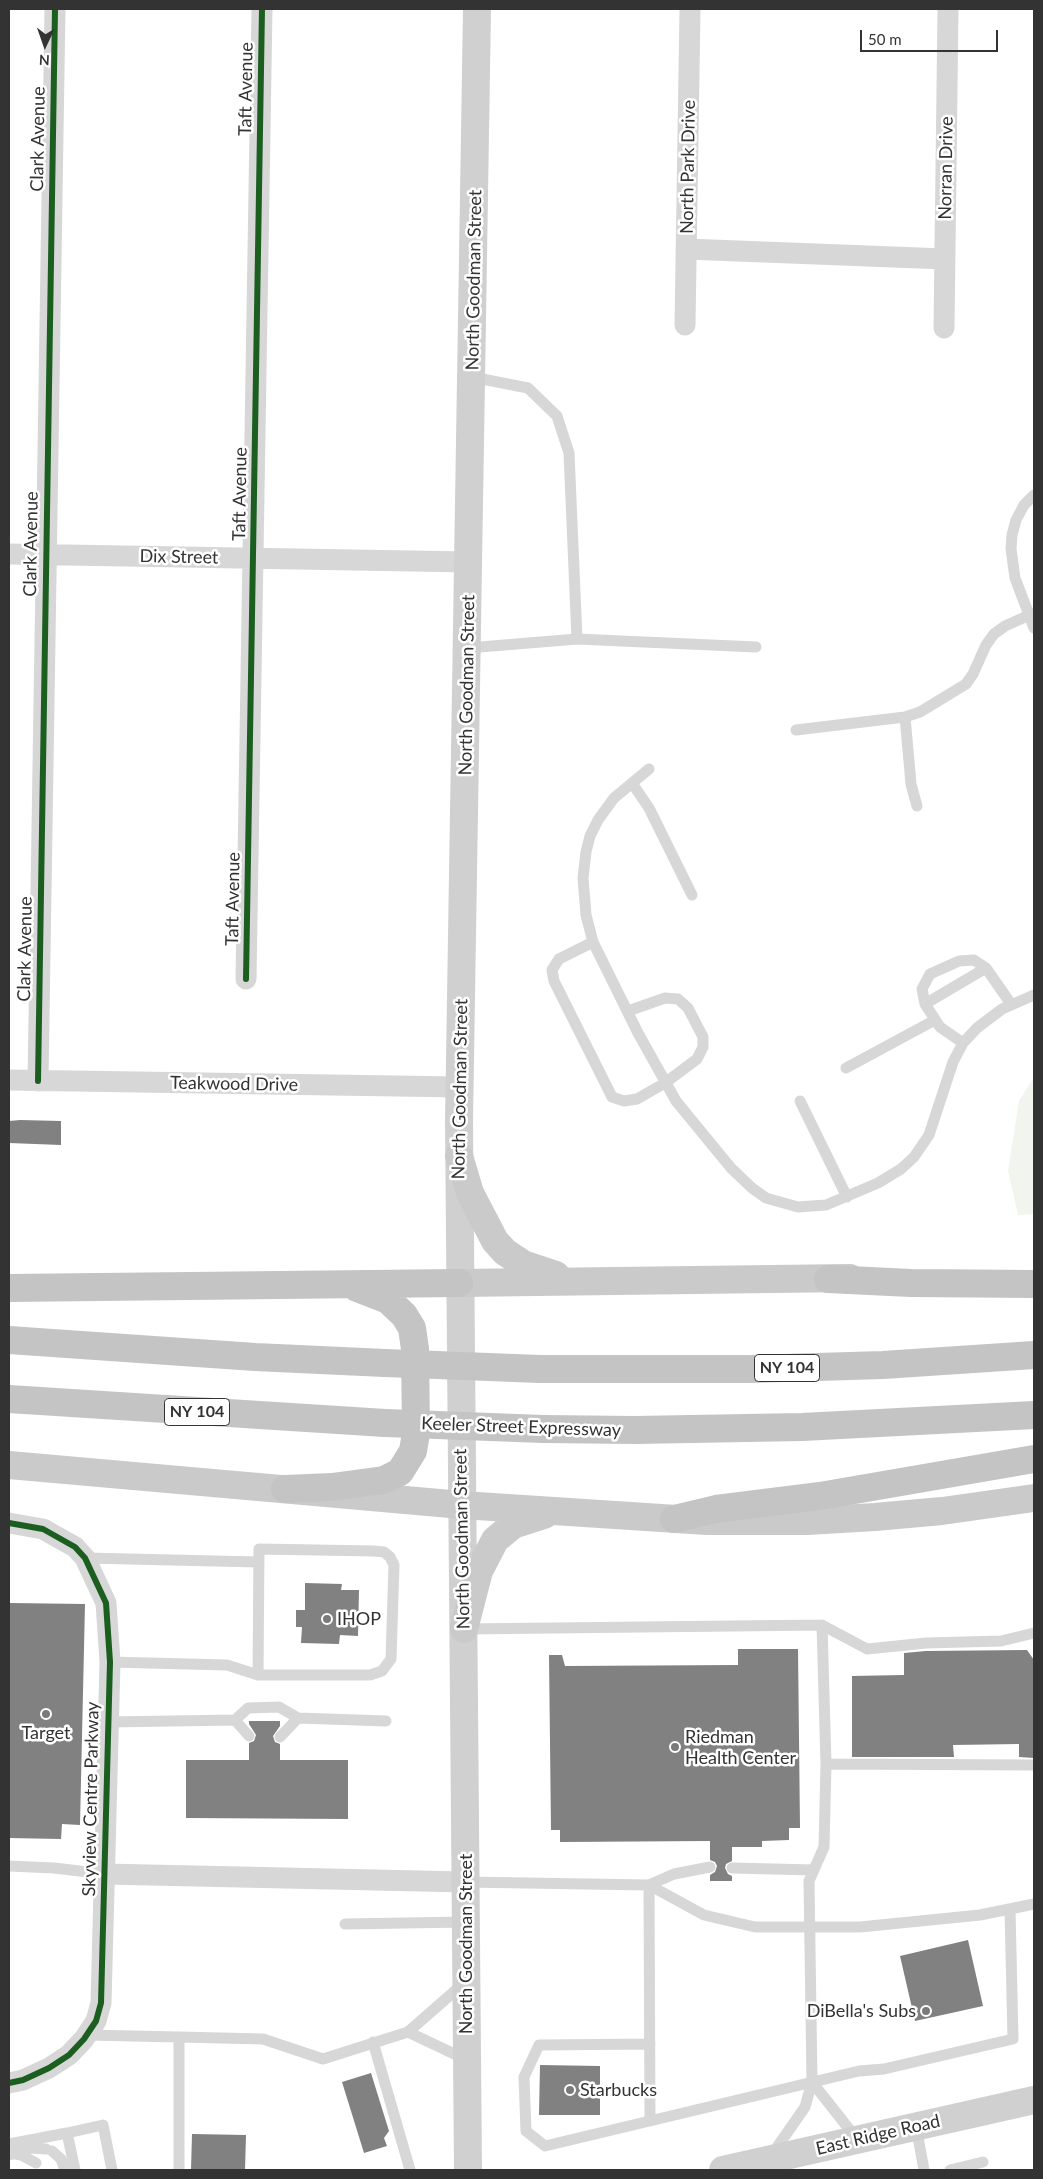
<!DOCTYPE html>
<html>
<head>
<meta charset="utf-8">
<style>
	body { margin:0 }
	#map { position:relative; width:1043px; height:2179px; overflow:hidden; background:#fff; font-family:Lato,sans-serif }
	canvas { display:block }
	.frame { position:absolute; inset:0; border:10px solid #333; pointer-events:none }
	.north { position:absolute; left:20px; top:20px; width:50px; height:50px; -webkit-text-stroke:4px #fff; paint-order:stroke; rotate:183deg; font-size:14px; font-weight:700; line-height:20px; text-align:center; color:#333 }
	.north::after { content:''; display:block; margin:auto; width:18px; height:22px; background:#333; clip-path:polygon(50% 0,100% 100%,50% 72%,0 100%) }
	.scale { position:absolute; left:860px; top:30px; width:138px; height:22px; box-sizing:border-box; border:2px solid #333; border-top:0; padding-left:6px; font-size:15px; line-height:18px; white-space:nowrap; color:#333; -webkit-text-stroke:4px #fff; paint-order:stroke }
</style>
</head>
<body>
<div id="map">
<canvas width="1043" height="2179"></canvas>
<div class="frame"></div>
<div class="north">N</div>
<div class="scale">50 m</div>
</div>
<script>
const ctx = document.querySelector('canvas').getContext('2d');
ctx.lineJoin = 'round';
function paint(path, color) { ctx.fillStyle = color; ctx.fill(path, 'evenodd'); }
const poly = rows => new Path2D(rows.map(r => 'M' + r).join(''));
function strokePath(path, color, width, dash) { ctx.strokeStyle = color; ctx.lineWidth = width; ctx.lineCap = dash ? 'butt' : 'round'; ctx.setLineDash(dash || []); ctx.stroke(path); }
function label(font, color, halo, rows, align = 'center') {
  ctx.font = font + ' Lato,sans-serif'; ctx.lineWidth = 5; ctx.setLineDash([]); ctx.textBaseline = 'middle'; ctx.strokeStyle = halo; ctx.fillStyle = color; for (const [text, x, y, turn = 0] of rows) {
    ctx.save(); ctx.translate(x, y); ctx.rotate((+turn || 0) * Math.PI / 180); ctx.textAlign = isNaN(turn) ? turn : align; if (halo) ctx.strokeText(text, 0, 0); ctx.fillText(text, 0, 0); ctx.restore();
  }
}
const green = poly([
	[1034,1077,1034,1214,1018,1215,1008,1171,1019,1101]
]);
const building = poly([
	[20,1120,61,1121,61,1145,9,1143,9,1121],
	[305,1583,342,1584,341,1590,359,1590,358,1636,340,1635,339,1644,301,1643,302,1627,296,1627,296,1610,305,1610],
	[9,1603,85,1604,80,1825,62,1824,61,1839,9,1838],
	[738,1649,798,1649,800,1828,789,1828,789,1840,762,1841,762,1847,732,1847,732,1861,726,1864,725,1868,728,1874,732,1876,732,1881,710,1881,710,1875,715,1872,717,1866,715,1862,710,1860,710,1841,560,1842,560,1830,551,1830,549,1655,562,1655,565,1666,738,1665],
	[1027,1650,1034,1660,1034,1758,1019,1757,1019,1744,953,1745,954,1757,852,1757,852,1676,904,1675,904,1653,926,1651],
	[249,1721,280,1721,280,1726,273,1736,275,1742,280,1744,280,1760,348,1760,348,1819,186,1818,186,1760,249,1760,249,1743,254,1741,256,1735,249,1724],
	[968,1940,983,2006,915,2021,900,1956],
	[540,2065,600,2066,600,2115,539,2115],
	[371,2073,389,2131,384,2138,387,2146,364,2153,342,2082],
	[192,2134,246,2135,245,2170,191,2170]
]);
const lane = poly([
	[472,377,528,388,557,416,569,453,577,639,756,647],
	[1034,495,1024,505,1016,520,1012,535,1011,549,1015,578,1034,628],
	[468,648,577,639],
	[905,717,911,784,917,806],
	[796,730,905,717,920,712,966,684,973,674,986,645,994,634,1005,626,1034,613],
	[649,769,614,798,598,820,590,836,586,852,583,878,586,915,593,942,638,1033,676,1101,731,1168,752,1188,766,1198,798,1207,826,1205,878,1183,901,1169,914,1157,929,1135,953,1062,963,1043,977,1028,1002,1009,1034,995],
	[632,783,649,808,692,895],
	[593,942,559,959,552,970,554,981,612,1097,624,1101,637,1099,665,1083,697,1059,703,1047,703,1037,688,1008,678,999,665,998,628,1011],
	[925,1004,986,968],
	[963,1043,940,1027,925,1004,922,989,930,974,959,961,974,960,986,968,1011,1004],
	[846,1068,935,1020],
	[800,1101,847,1197],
	[85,1558,259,1562],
	[464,1629,822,1625,867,1649,926,1643,1001,1641,1034,1633],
	[110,1662,227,1665,258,1675,370,1675,382,1671,391,1659,394,1565,390,1557,384,1552,374,1551,259,1549,258,1675],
	[235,1720,249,1736],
	[108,1722,235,1720,248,1708,279,1707,298,1718,386,1721],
	[280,1737,298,1718],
	[826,1764,1034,1765],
	[9,1866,54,1868,105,1874],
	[732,1868,814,1870],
	[465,1882,649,1885,704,1915,755,1927,860,1927,980,1915,1034,1904],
	[345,1924,465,1922],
	[408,2032,467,2060],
	[87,2035,179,2037,179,2170],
	[179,2037,263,2039,323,2059,408,2032,464,1983],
	[373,2042,410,2170],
	[650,2044,539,2045,524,2077,526,2131,545,2146,859,2071,884,2069,1013,2039,1010,1909],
	[812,2082,857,2139],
	[650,2121,649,1885,674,1874,710,1867],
	[916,2126,924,2170],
	[67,2133,103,2125,112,2170],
	[9,2144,67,2133,75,2170],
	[52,2151,61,2159,65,2170],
	[11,2153,21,2155,36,2163],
	[9,2155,31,2148,46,2149],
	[771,2156,805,2107,812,2082,809,1881,824,1847,826,1764,822,1625],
	[950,2170,983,2162]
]);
const street = poly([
	[686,249,945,259],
	[685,325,690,9],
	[944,328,948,9],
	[9,554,469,562],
	[246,979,262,9],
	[9,1080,460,1087],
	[38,1081,55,9],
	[9,1523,43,1529,75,1547,85,1558,106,1603,110,1662,101,2003,96,2021,84,2039,69,2055,49,2068,23,2080,9,2083],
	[105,1874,465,1882]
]);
const secondary = poly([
	[468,2170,459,1120,477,9],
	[723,2170,1034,2100]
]);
const primary = poly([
	[459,1156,470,1193,495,1241,505,1252,523,1264,556,1275],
	[459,1283,850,1278],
	[9,1465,462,1505,707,1521,807,1521,875,1517,942,1511,1034,1498],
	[464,1629,479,1571,495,1540,513,1525,544,1515]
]);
const highway = poly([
	[828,1279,911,1283,1034,1284],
	[9,1288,459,1283],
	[9,1340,255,1357,385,1363],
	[540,1369,750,1369,883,1365,1034,1355],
	[9,1399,385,1423],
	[543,1429,635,1430,802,1427,1034,1415],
	[285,1489,332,1487,384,1480,400,1472,413,1451,416,1433,415,1349,412,1328,404,1315,388,1300,357,1288],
	[674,1519,716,1509,820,1496,1034,1459]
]);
const highwayBridge = poly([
	[385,1363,540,1369],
	[385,1423,543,1429]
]);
const cycleway = poly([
	[246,979,262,9],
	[38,1081,55,9],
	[9,1523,43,1529,75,1547,85,1558,106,1603,110,1662,101,2003,96,2021,84,2039,69,2055,49,2068,23,2080,9,2083]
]);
const markers = [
	[327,1619,5,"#7a7a7a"],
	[46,1714,5,"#7a7a7a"],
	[675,1747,5,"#7a7a7a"],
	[926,2011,5,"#7a7a7a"],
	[570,2090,5,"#7a7a7a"]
];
const shields = [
	[787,1368,65],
	[197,1412,65]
];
const shieldNames = [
	["NY 104",787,1368],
	["NY 104",197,1412]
];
const streetNames = [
	["Taft Avenue",246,89,-89],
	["Clark Avenue",38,139,-89],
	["North Park Drive",688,167,-89],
	["Norran Drive",946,168,-89],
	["North Goodman Street",474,280,-89],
	["Taft Avenue",240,494,-89],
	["Clark Avenue",31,544,-89],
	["Dix Street",179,557,1],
	["North Goodman Street",467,685,-89],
	["Taft Avenue",233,899,-89],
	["Clark Avenue",25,949,-89],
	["Teakwood Drive",234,1084,1],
	["North Goodman Street",460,1089,-89],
	["Keeler Street Expressway",521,1427,2],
	["North Goodman Street",462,1539,-91],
	["Skyview Centre Parkway",91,1799,-89],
	["North Goodman Street",466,1944,-90],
	["East Ridge Road",878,2135,-13]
];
const poiNames = [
	["IHOP",337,1619],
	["Target",46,1733,"center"],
	["Riedman",685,1737],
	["Health Center",685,1758],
	["DiBella's Subs",916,2011,"right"],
	["Starbucks",580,2090]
];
paint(green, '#f1f5ed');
paint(building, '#818181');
strokePath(lane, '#d7d7d7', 11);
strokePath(street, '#d7d7d7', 21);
strokePath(secondary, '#d0d0d0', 28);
strokePath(primary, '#cacaca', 28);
strokePath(highway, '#c4c4c4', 28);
strokePath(highwayBridge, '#c4c4c4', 28);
strokePath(cycleway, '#1b5e20', 6);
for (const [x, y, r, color] of markers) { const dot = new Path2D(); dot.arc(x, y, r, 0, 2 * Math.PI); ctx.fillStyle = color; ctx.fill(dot); strokePath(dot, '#fff', 2); }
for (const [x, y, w] of shields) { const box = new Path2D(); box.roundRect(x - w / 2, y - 13.5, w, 27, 4); ctx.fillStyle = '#fff'; ctx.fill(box); strokePath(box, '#333', 1); }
label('bold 16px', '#333', null, shieldNames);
label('18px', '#333', '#fff', streetNames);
label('18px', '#333', '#fff', poiNames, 'left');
</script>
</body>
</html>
